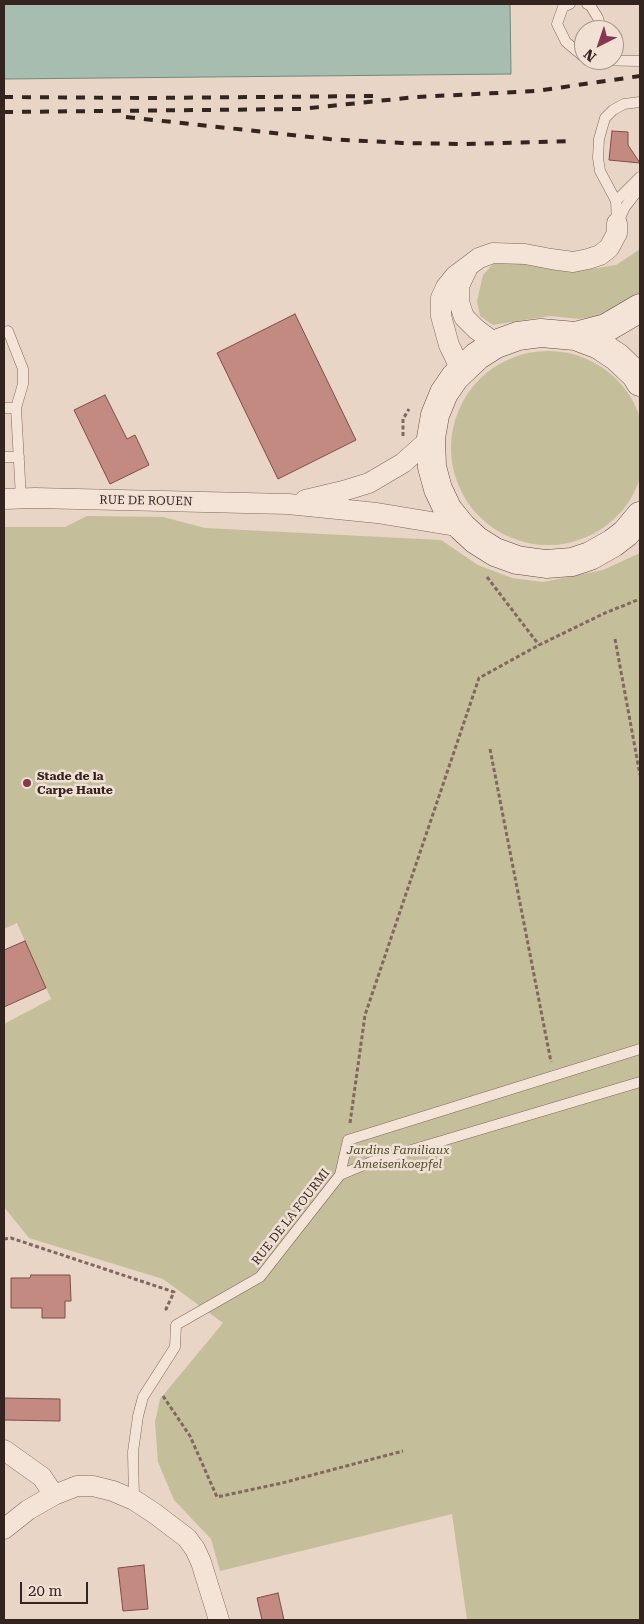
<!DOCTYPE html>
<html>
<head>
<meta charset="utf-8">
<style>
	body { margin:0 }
	#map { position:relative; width:644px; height:1624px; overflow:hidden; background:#e8d5c6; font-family:"Roboto Serif",serif }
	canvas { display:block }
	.frame { position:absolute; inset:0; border:5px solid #342420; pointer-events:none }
	.north { position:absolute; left:574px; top:20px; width:50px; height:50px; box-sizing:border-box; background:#f1e1d5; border:1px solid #a5958d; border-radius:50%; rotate:221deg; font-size:14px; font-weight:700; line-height:20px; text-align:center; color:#342420 }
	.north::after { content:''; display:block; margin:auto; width:18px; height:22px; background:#89364e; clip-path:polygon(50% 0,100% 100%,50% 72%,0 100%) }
	.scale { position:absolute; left:20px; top:1582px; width:68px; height:22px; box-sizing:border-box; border:2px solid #342420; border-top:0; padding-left:6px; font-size:15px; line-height:18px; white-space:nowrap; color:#342420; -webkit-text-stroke:4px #f1e1d5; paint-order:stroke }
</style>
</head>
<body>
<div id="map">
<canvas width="644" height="1624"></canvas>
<div class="frame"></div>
<div class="north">N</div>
<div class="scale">20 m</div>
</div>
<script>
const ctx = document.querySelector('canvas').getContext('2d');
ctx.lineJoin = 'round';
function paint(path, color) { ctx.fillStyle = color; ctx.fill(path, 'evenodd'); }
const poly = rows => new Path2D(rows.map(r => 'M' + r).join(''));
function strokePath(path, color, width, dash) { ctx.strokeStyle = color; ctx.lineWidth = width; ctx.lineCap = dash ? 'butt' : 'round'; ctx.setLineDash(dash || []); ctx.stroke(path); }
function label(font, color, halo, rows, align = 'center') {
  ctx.font = font + ' "Roboto Serif",serif'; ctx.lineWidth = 5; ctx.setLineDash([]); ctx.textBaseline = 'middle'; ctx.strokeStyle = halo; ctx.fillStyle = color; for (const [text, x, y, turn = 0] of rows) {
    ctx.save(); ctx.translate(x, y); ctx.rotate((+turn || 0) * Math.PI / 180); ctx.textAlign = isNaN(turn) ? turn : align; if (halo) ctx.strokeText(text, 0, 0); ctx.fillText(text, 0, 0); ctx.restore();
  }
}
const green = poly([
	[640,249,640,295,613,314,579,319,550,316,493,325,480,316,477,301,483,275,495,262,542,262,585,270,616,265],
	'451 448a97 97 0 1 1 194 0a97 97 0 1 1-194 0Z',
	[87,516,163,517,205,528,441,540,478,565,512,578,543,582,603,570,640,553,640,1620,467,1620,452,1514,220,1571,211,1539,174,1500,158,1462,155,1422,160,1399,223,1323,163,1279,29,1238,4,1207,4,1024,51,999,17,923,4,929,4,527,65,527]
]);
const water = poly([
	[4,4,510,4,511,74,4,79,4,4]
]);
const building = poly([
	[612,131,628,132,628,145,640,163,609,160,612,131],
	[295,314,356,440,278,479,217,353,295,314],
	[105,395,127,439,135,435,149,465,110,484,74,410,105,395],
	[25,941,46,988,4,1007,4,950,25,941],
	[31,1275,70,1275,71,1301,65,1301,65,1318,42,1318,42,1308,11,1308,11,1278,30,1278,31,1275],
	[4,1398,60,1399,60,1421,4,1420,4,1398],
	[144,1565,148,1609,123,1611,118,1568,144,1565],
	[278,1593,284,1620,262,1620,257,1598,278,1593]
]);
const path = poly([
	[403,436,403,419,409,409],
	[487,577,539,645],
	[615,639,640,775],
	[490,749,551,1062],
	[350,1123,365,1015,479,678,539,645,605,613,640,599],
	[4,1239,11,1238,174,1292,166,1309,167,1312],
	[163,1396,190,1436,217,1497,282,1483,403,1451]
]);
const lane = poly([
	[570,4,563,7,557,24,566,42,584,57],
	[587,4,590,5,598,18,601,30],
	[588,60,640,61],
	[616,201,640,177],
	[619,220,625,207,640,188],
	[617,223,616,201,600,171,598,158,599,139,605,118,613,110,624,104,640,102],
	[8,331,23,369,23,384,16,408],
	[4,408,16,408,21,498],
	[4,457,19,457],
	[340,1175,348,1140,640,1049],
	[134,1500,133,1452,138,1416,143,1397,175,1347,176,1325,260,1277,340,1175,371,1162,640,1082]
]);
const street = poly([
	[467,269,459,286,459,302,464,317,476,329,496,344],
	[461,370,449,345,441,316,441,298,446,287,455,276,479,258,493,253,525,254,551,259,573,262,588,259,600,255,609,248,617,233,617,223],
	[4,499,35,498,288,504,377,513,462,527],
	[305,500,343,491,369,483,403,463,431,438],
	[4,1450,42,1477,54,1495],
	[4,1529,28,1510,54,1495,77,1486,93,1486,113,1491,134,1500,154,1513,187,1538,195,1549,201,1562,219,1620]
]);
const secondary = poly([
	[575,336,606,328,640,308],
	[640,382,636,375,617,357,599,345,575,336,541,333,518,336,496,344,477,356,455,377,444,393,435,415,431,438,432,467,438,489,448,510,462,527,476,540,495,552,517,560,546,564,572,562,590,556,613,543,626,533,640,516]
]);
const rail = poly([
	[4,97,148,98,374,96],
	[4,112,301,109,416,97,536,91,640,76],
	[126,117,329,139,402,143,463,144,573,141]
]);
const markers = [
	[27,783,5,"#89364e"]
];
const streetNames = [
	["RUE DE ROUEN",146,501,1],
	["RUE DE LA FOURMI",291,1217,-52]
];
const poiNames = [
	["Stade de la",37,776],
	["Carpe Haute",37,790]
];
const parkNames = [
	["Jardins Familiaux",398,1150],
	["Ameisenkoepfel",398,1164]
];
paint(green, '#c5be9b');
paint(water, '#a7bdb0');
strokePath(water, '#6f8a7c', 1);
paint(building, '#c28a81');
strokePath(building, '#7e4d47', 1);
strokePath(lane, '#81675e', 11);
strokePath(street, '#81675e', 21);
strokePath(secondary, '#634941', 29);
strokePath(path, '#81675e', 3, [4, 2.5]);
strokePath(lane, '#f4e4d8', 10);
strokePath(street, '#f4e4d8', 20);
strokePath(secondary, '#f4e4d8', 28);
strokePath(rail, '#342420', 4, [9, 9]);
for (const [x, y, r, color] of markers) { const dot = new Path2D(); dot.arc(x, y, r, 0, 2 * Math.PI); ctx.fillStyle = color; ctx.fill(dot); strokePath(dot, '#f1e1d5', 2); }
label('12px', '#342420', '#f1e1d5', streetNames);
label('bold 12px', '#342420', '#f1e1d5', poiNames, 'left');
label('italic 12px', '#4d4c29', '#f1e1d5', parkNames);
</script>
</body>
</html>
